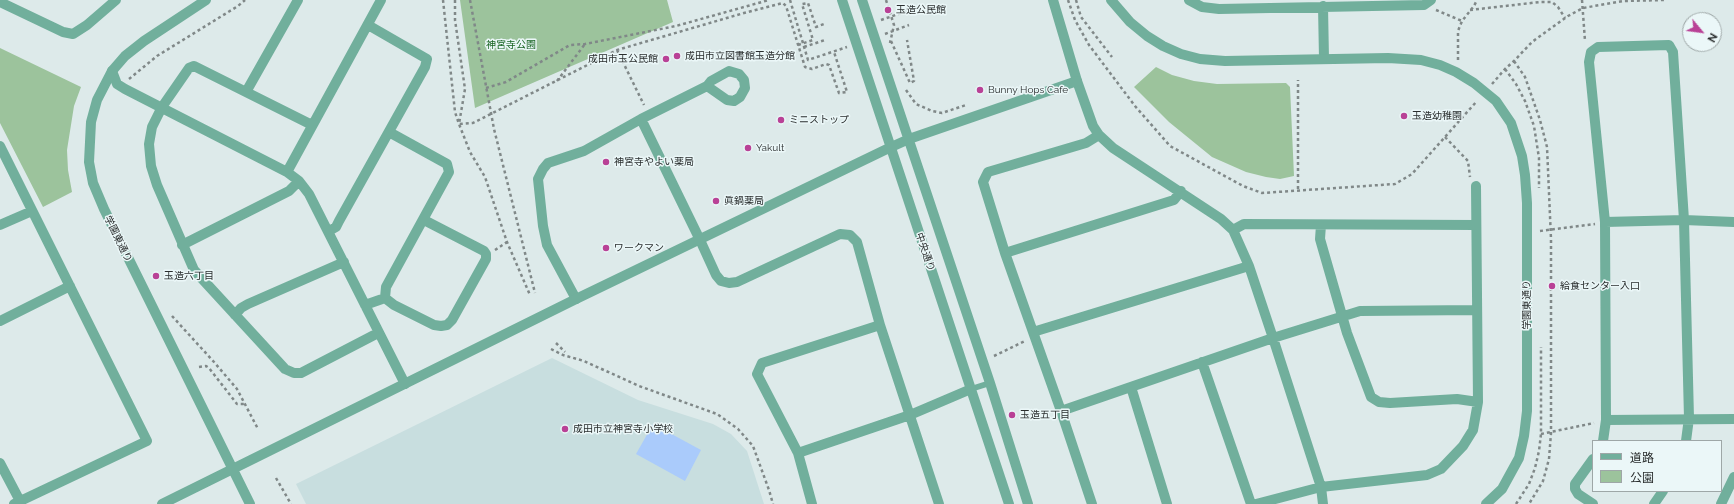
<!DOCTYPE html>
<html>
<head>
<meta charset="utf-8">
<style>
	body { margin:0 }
	#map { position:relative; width:1734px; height:504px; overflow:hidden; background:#ddeaea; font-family:Raleway,"Noto Sans JP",sans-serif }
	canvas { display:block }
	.legend { position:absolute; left:1592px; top:440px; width:130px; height:52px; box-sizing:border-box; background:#ebf7f8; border:1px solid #9ea7a7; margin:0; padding:5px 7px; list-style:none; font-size:12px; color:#2a2e2e }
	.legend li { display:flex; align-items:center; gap:8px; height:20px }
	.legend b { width:20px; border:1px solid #9ea7a7 }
	.north { position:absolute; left:1682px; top:12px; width:40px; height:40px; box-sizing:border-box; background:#ebf7f8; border:1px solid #9ea7a7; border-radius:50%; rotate:119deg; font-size:11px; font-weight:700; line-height:16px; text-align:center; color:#2a2e2e }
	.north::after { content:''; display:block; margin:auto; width:14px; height:18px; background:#b94196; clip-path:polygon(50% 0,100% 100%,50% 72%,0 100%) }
</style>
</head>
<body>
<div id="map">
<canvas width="1734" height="504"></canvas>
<ul class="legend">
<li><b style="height:5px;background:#71af9c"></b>道路</li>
<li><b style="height:11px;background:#9cc39c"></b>公園</li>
</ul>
<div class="north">N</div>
</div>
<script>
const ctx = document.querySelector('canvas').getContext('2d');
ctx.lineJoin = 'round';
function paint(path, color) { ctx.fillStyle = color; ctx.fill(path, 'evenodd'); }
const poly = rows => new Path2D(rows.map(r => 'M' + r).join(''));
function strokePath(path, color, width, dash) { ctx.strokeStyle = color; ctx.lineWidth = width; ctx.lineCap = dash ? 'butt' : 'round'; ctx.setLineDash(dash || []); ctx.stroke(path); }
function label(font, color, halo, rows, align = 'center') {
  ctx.font = font + ' Raleway,"Noto Sans JP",sans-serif'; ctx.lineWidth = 3; ctx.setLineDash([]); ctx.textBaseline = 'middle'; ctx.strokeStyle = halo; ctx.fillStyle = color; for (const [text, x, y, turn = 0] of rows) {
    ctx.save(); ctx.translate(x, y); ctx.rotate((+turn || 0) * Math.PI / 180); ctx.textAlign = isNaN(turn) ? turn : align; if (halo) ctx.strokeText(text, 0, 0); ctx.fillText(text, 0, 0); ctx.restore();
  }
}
const built = poly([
	[552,358,638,400,713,424,731,434,747,451,764,504,306,504,296,484]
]);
const green = poly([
	[460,0,667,0,673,22,475,108],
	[0,48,81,87,74,106,67,150,68,170,72,192,43,207,0,123],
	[1156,67,1172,75,1194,81,1217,84,1286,83,1290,87,1294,176,1280,179,1266,177,1246,172,1212,157,1169,122,1134,87]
]);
const water = poly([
	[653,424,701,450,685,481,636,454]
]);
const path = poly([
	[443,0,455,112,459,124,470,152,485,177,507,242,530,295],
	[455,0,455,20,465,89,459,124,473,123,617,50,744,13,783,3,786,6,805,67,812,69,826,64,829,65,839,93,847,92,834,52],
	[470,0,494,129,535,293],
	[790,0,808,60,847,47],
	[886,0,894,25,890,43],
	[1068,0,1075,20,1089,45,1135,106,1170,146,1243,186,1262,193,1395,184,1412,174,1477,101],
	[1076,0,1081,17,1112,57],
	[1582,0,1585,41],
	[1436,10,1462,21],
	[1470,10,1540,2,1552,2,1558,7,1565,18],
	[881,20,910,10],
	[885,34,909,25],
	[891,41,910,83,914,81,907,40],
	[798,45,813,40,802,4,808,3,816,27,824,24],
	[804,47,825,40],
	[617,50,644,105],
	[1458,60,1458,31,1462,21,1474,6,1477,0],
	[1514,61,1525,77,1540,120,1547,147,1551,239,1551,433,1549,459,1543,481,1529,504],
	[1505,69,1516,84,1525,101,1534,126,1539,158,1539,188],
	[129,79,157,56,238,6,245,0],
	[557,81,585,44],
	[1492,84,1505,69,1514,61,1532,42,1568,16,1583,8,1623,1,1666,0],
	[486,88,506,82,570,45,585,44,676,26,769,0],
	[906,90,916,104,932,111,942,113,966,105],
	[1445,137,1468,161,1470,177],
	[1298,189,1298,80],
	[1540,231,1595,224],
	[495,250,507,242],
	[172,316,214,362,237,389,258,429],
	[556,343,565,352],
	[551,349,563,355,584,361,639,386,717,414,738,429,753,446,769,490,773,504],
	[994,356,1025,341],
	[199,367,206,366,209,368,237,404,245,404],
	[1541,434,1594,423],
	[276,478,291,504],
	[1516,504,1529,484,1535,468,1539,451,1541,434,1541,347]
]);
const service = poly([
	[971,389,990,383]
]);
const minor = poly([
	[1053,0,1077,81,1093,126,1099,135,1113,148,1221,219,1233,230,1249,266,1273,338,1321,487,1323,504],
	[1189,0,1202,7,1219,9,1424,5,1431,0],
	[0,2,63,32,73,34,87,25,116,0],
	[1323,6,1324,59],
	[112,71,117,84,125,89,287,172,299,181,309,194,405,384],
	[246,92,298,0],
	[641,119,700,240,716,275,721,281,729,283,737,282,840,234,850,235,857,242,880,325,939,504],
	[312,125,194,66,189,68,162,107,152,127,149,144,151,166,157,185,194,270,285,369,294,373,301,373,378,333],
	[0,146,147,441,14,504],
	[287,172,381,0],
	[1605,222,1684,220,1734,222],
	[0,225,32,211],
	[1321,225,1320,239,1347,333,1371,397,1379,402,1390,403,1457,399,1478,402],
	[1233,230,1244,224,1476,225],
	[329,231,336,227,339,221,425,67,427,59,368,25],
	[182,245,289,191,299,181],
	[1005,253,1174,200,1181,191],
	[385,298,394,305,434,325,441,326,447,325,452,320,486,259,486,254,484,251,424,220],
	[385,298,386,287,449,172,447,164,389,132],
	[576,299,547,245,543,226,538,179,543,169,548,163,584,151,641,119,707,86,711,81,729,71,739,74,744,80,745,88,740,97,734,101,727,100,707,86],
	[365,305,385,298],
	[235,315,241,308,248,304,344,262],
	[0,321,70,286],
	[1033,332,1249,266],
	[1202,362,1251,504],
	[1131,387,1167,504],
	[1061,411,1273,338,1360,311,1477,310],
	[1606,420,1734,419],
	[1603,441,1606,420,1605,222,1589,62,1591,52,1598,47,1669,45,1673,52,1684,220,1689,418,1686,441],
	[798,453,910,415,971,389],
	[0,463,20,501],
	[812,504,798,453,757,374,762,363,880,325],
	[1092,504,1061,411,1005,253,983,182,988,172,1086,143,1099,135],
	[1256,504,1321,487,1427,475,1441,469,1463,446,1473,430,1478,402,1476,186],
	[1593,504,1578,494,1575,489,1575,484,1593,459],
	[1654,504,1663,491]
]);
const tertiary = poly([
	[206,0,144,41,125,56,112,71,97,100,91,122,89,162,93,183,104,209,250,504],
	[842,0,1009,504],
	[862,0,990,383,1028,504],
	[1111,0,1130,22,1147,36,1163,46,1181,54,1200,59,1225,61,1388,58,1421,60,1440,65,1456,72,1474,83,1496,101,1511,123,1522,156,1525,175,1527,203,1527,411,1524,436,1519,458,1502,489,1486,504],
	[162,504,576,299,889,148,909,139,1077,81],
	[1721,504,1734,477]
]);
const markers = [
	[888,10,4,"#b94196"],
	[677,56,4,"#b94196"],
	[666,59,4,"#b94196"],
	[980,90,4,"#b94196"],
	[1404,116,4,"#b94196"],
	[781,120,4,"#b94196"],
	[748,148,4,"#b94196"],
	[606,162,4,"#b94196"],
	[716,201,4,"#b94196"],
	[606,248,4,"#b94196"],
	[156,276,4,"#b94196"],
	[1552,286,4,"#b94196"],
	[1012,415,4,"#b94196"],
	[565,429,4,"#b94196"]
];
const poiNames = [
	["玉造公民館",896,10],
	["成田市立図書館玉造分館",685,56],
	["成田市玉公民館",658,59,"right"],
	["Bunny Hops Cafe",988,90],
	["玉造幼稚園",1412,116],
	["ミニストップ",789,120],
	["Yakult",756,148],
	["神宮寺やよい薬局",614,162],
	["眞鍋薬局",724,201],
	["ワークマン",614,248],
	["玉造六丁目",164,276],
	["給食センター入口",1560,286],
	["玉造五丁目",1020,415],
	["成田市立神宮寺小学校",573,429]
];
const parkNames = [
	["神宮寺公園",511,45]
];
const streetNames = [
	["学園東通り",118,239,64],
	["中央通り",925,252,71],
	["学園東通り",1527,305,-90]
];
paint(built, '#c8dedf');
paint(green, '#9cc39c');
paint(water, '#aacbfb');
strokePath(path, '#808888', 2.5, [3, 3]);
strokePath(service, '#71af9c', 6);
strokePath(minor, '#71af9c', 10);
strokePath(tertiary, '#71af9c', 10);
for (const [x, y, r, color] of markers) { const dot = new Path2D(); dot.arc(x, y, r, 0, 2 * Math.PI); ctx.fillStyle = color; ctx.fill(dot); strokePath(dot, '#ebf7f8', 1.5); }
label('10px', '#2a2e2e', '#ebf7f8', poiNames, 'left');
label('10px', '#166320', '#ebf7f8', parkNames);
label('10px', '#2a2e2e', '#ebf7f8', streetNames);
</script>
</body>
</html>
